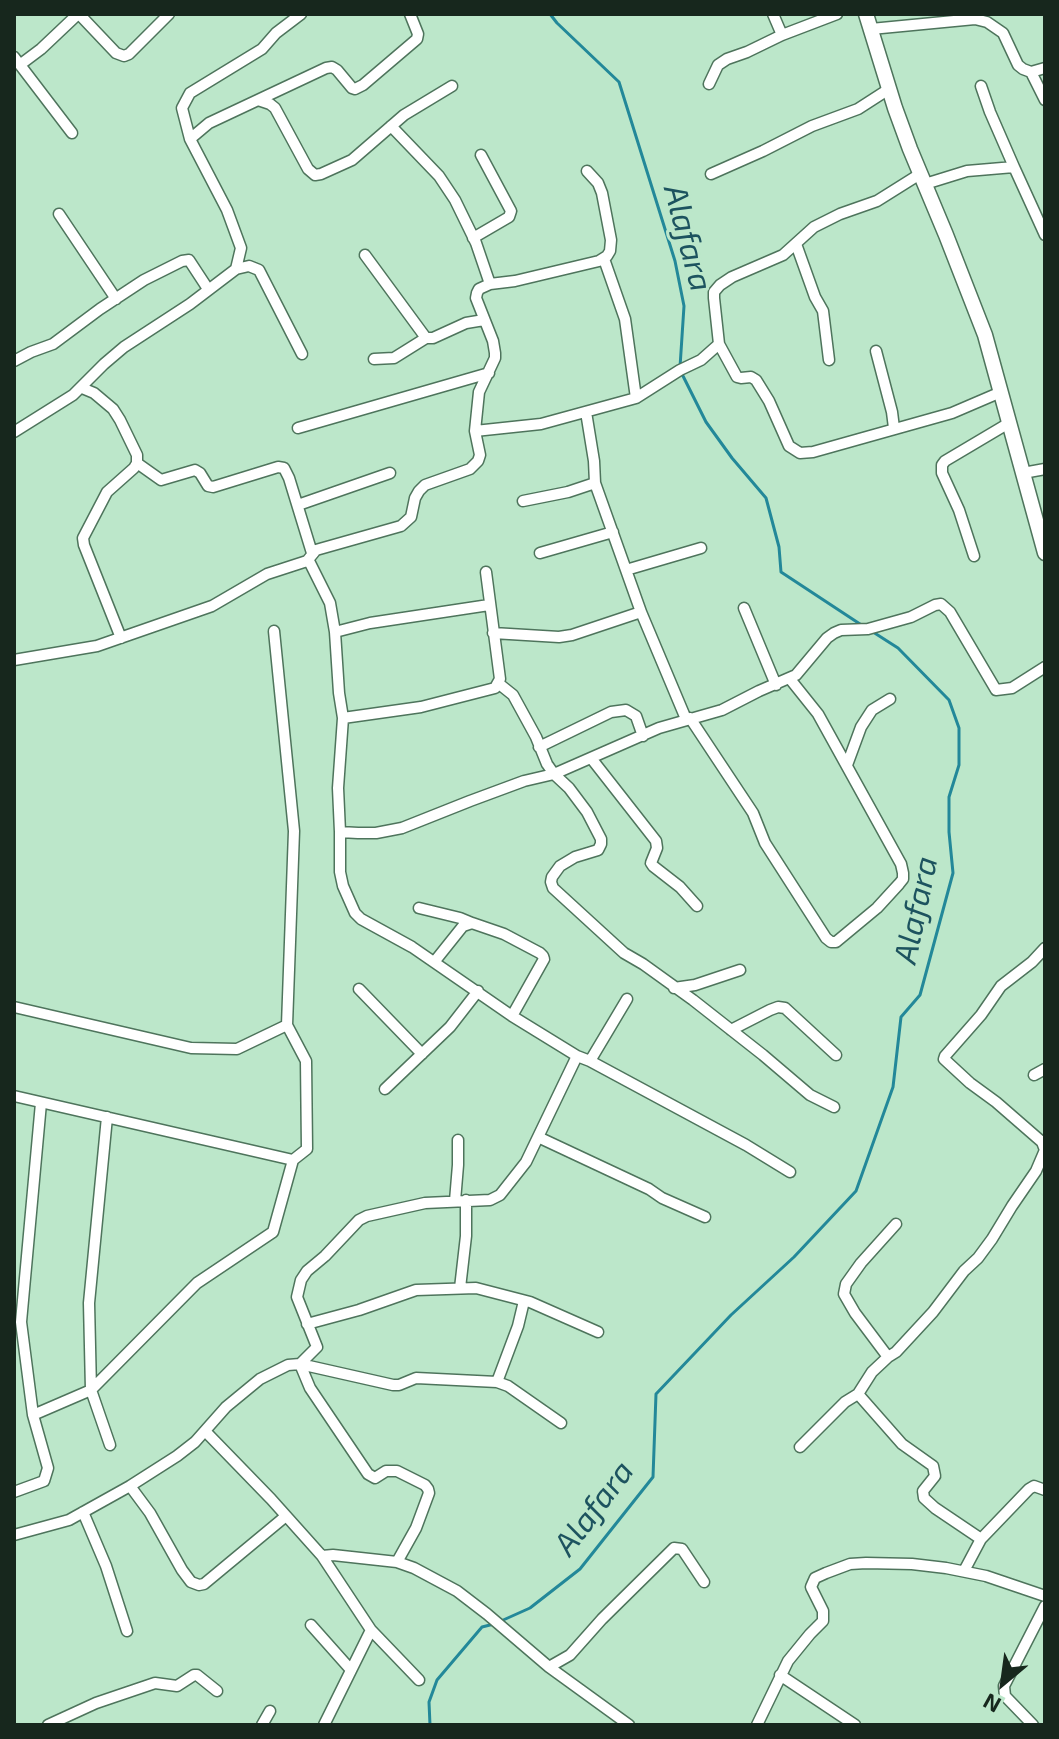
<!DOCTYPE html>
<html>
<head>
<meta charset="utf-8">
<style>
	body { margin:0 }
	#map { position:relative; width:1059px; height:1739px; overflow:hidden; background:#bce7ca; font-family:"Exo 2",sans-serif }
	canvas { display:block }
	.frame { position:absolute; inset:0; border:16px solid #17271d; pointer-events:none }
	.north { position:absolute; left:963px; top:1643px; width:80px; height:80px; -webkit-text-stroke:6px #bce7ca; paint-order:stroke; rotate:209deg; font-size:22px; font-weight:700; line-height:32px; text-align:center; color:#17271d }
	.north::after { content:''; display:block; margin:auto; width:28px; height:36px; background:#17271d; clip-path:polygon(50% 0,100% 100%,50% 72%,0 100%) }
</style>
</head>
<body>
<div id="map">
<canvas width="1059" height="1739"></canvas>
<div class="frame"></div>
<div class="north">N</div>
</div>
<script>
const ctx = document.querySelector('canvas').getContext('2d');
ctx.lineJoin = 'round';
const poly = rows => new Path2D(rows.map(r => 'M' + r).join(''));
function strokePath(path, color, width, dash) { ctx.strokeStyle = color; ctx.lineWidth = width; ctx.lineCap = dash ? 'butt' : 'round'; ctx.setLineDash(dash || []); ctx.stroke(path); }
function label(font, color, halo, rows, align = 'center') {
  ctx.font = font + ' "Exo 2",sans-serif'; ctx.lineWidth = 6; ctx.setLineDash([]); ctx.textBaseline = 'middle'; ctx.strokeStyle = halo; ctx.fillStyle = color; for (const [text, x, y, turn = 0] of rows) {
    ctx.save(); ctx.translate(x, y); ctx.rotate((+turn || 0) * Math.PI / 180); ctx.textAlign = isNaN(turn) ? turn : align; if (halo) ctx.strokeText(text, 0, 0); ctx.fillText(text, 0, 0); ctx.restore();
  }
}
const stream = poly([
	[550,14,557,23,619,82,675,261,684,306,680,367],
	[682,374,706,422,732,458,766,498,779,547,781,572,863,626],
	[501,1621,530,1608,580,1569,653,1477,656,1394,731,1315,794,1257,856,1191,893,1087,901,1017,920,995,953,873,949,832,949,797,959,765,959,728,949,700,898,648,873,632],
	[430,1725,429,1702,437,1680,482,1627,494,1624]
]);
const street = poly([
	[79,14,116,53,124,56,129,54,169,14],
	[773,14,782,35],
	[871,29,975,19,987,22,1003,33,1018,65,1023,69,1031,72,1045,68],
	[14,57,72,133],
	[21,64,41,49,78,14],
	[1031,72,1045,100],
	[709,84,718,65,727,59,747,52,782,35,837,14],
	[981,86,990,112,1014,167],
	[258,100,270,104,275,108,308,169,315,175,321,174,352,160,404,115,452,86],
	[391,126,439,176,455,200,476,243,490,284],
	[190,139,209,123,326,68,332,67,337,70,352,88,355,89,363,85,417,39,418,34,410,14],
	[711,174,763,151,812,126,858,109,889,89],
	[920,174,877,201,840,214,814,227,783,255,732,277,720,285,714,292,714,298,719,344,737,377,741,378,751,377,756,380,769,401,789,446,800,453,813,452,952,413,1001,392],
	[925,184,967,171,1014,167,1045,235],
	[59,214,116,299],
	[473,238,509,217,511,211,481,155],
	[796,244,815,297,823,311,829,360],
	[365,255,426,338,433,338,466,323,484,320],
	[604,259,625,319,636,398],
	[236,269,241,248,227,210,190,139,182,108,190,93,262,49,276,33,301,14],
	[876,351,892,412,894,428],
	[374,359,394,358,426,338],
	[14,361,31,352,53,344,100,309,144,280,182,261,189,260,208,289],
	[82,388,94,393,113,409,120,420,137,455,137,463,161,480,195,470,200,473,208,486,213,487,278,467,284,468,289,478,312,553],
	[298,428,489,373],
	[475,431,541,424,636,398,680,370,701,360,719,344],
	[14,432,73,395,104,364,124,347,190,304,236,269,249,266,259,270,302,354],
	[1023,473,1045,469],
	[595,483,641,612],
	[523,501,568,492,595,483,594,461,586,412],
	[298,505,390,473],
	[540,553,613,532],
	[974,556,959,510,942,473,942,465,945,461,1009,423],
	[307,561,316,550,401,526,411,517,415,498,419,491,425,485,470,469,478,461,480,455,475,431,479,392,495,358,495,353,493,341,476,298,477,293,479,289,490,284,515,281,599,261,607,256,610,251,611,240,602,193,598,183,587,171],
	[626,570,701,548],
	[744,608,776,685],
	[335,632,370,623,489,605],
	[493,633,559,637,572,635,641,612,686,719],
	[121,638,84,545,83,538,107,492,134,468,137,463],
	[14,660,97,646,212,606,267,574,307,561,310,563,330,603,335,632,339,693,343,718,338,788,340,832,358,833,376,833,402,828,470,801,524,781,554,774,659,728,722,710,759,691,796,675,827,638,834,633,841,630,868,629,911,617,935,605,941,604,950,612,996,690,1012,688,1045,667],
	[498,683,513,695,536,737,547,764,554,774,569,788,587,812,601,839,601,844,598,850,575,857,560,866,552,877,551,882,553,888,624,953,643,964,693,1000,763,1055,810,1095,834,1107],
	[343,718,421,707,495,688,500,679,486,572],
	[690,718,753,813,765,843,826,938,831,942,836,942,877,908,899,884,903,879,903,873,901,864,818,714,790,679],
	[539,747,611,712,626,710,636,716,643,736],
	[591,758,656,841,657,848,651,863,653,866,680,887,697,906],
	[847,765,861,727,872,710,890,699],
	[340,832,340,872,343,886,355,913,361,919,412,947,512,1016,577,1056,590,1061,746,1145,790,1172],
	[419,908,460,918,472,923],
	[435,961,463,926,472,923,504,934,540,953,543,956,544,959,512,1016],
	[674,988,695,985,740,970],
	[359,989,422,1054],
	[14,1007,191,1048,237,1049,287,1025,294,831,274,631],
	[731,1030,770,1010,778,1007,785,1008,836,1055],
	[590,1061,627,999],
	[1034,1075,1045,1069],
	[385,1089,450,1027,478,991],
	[14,1096,293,1160,307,1149,306,1061,287,1025],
	[107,1117,89,1303,91,1390,110,1445],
	[538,1137,649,1189,662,1198,705,1217],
	[455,1201,458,1165,458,1140],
	[460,1288,466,1236,466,1200],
	[307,1324,359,1310,416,1290,476,1288,530,1302,598,1332],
	[888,1357,855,1313,844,1294,846,1284,861,1263,896,1224],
	[300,1364,317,1347,297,1297,301,1280,307,1271,325,1256,359,1220,367,1216,425,1203,490,1200,500,1195,526,1162,577,1056],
	[300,1364,310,1388,368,1474,375,1478,386,1471,397,1471,425,1485,428,1489,429,1493,416,1528,397,1562],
	[497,1382,518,1326,524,1301],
	[858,1394,902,1444,933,1466,935,1476,923,1491,924,1498,935,1508,981,1539,964,1571],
	[33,1415,91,1390,197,1283,273,1232,293,1160],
	[205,1431,271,1499,322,1556,371,1630,419,1680],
	[800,1447,845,1402,858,1394,872,1372,888,1357,896,1352,933,1312,964,1271,978,1258,992,1239,1012,1206,1036,1171,1045,1150,1042,1142,996,1102,970,1083,944,1059,945,1056,981,1015,1001,986,1032,962,1045,948],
	[130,1486,150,1513,182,1570,191,1582,199,1585,204,1584,286,1516],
	[14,1492,44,1481,48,1468,33,1415,21,1322,41,1103],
	[83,1512,106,1566,127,1631],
	[14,1535,69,1520,130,1486,177,1456,195,1442,226,1407,260,1379,288,1365,300,1364,393,1385,399,1385,416,1378,497,1382,508,1386,561,1423],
	[981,1539,1029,1489,1034,1486,1045,1490],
	[322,1556,333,1555,397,1562,414,1568,457,1591,487,1614,549,1667,629,1725],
	[311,1625,351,1670],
	[549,1667,570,1655,602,1619,674,1548,682,1549,704,1582],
	[780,1675,855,1725],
	[48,1725,96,1703,155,1683,177,1686,194,1675,197,1675,217,1691],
	[262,1725,270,1711],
	[324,1725,371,1630],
	[757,1725,788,1661,810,1634,823,1621,823,1611,811,1587,815,1578,826,1573,850,1564,866,1563,912,1564,946,1568,986,1576,1045,1596],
	[1033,1725,1005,1696,1004,1686,1045,1606]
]);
const secondary = poly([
	[866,14,895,108,910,149,946,235,985,335,1045,553]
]);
const waterNames = [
	["Alafara",688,238,75],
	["Alafara",916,910,-78],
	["Alafara",594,1508,-53]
];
strokePath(stream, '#238899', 3);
strokePath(street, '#4e745c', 13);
strokePath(secondary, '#4e745c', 17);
strokePath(street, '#fff', 10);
strokePath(secondary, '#fff', 14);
label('italic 32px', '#1d535f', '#bce7ca', waterNames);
</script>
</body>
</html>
